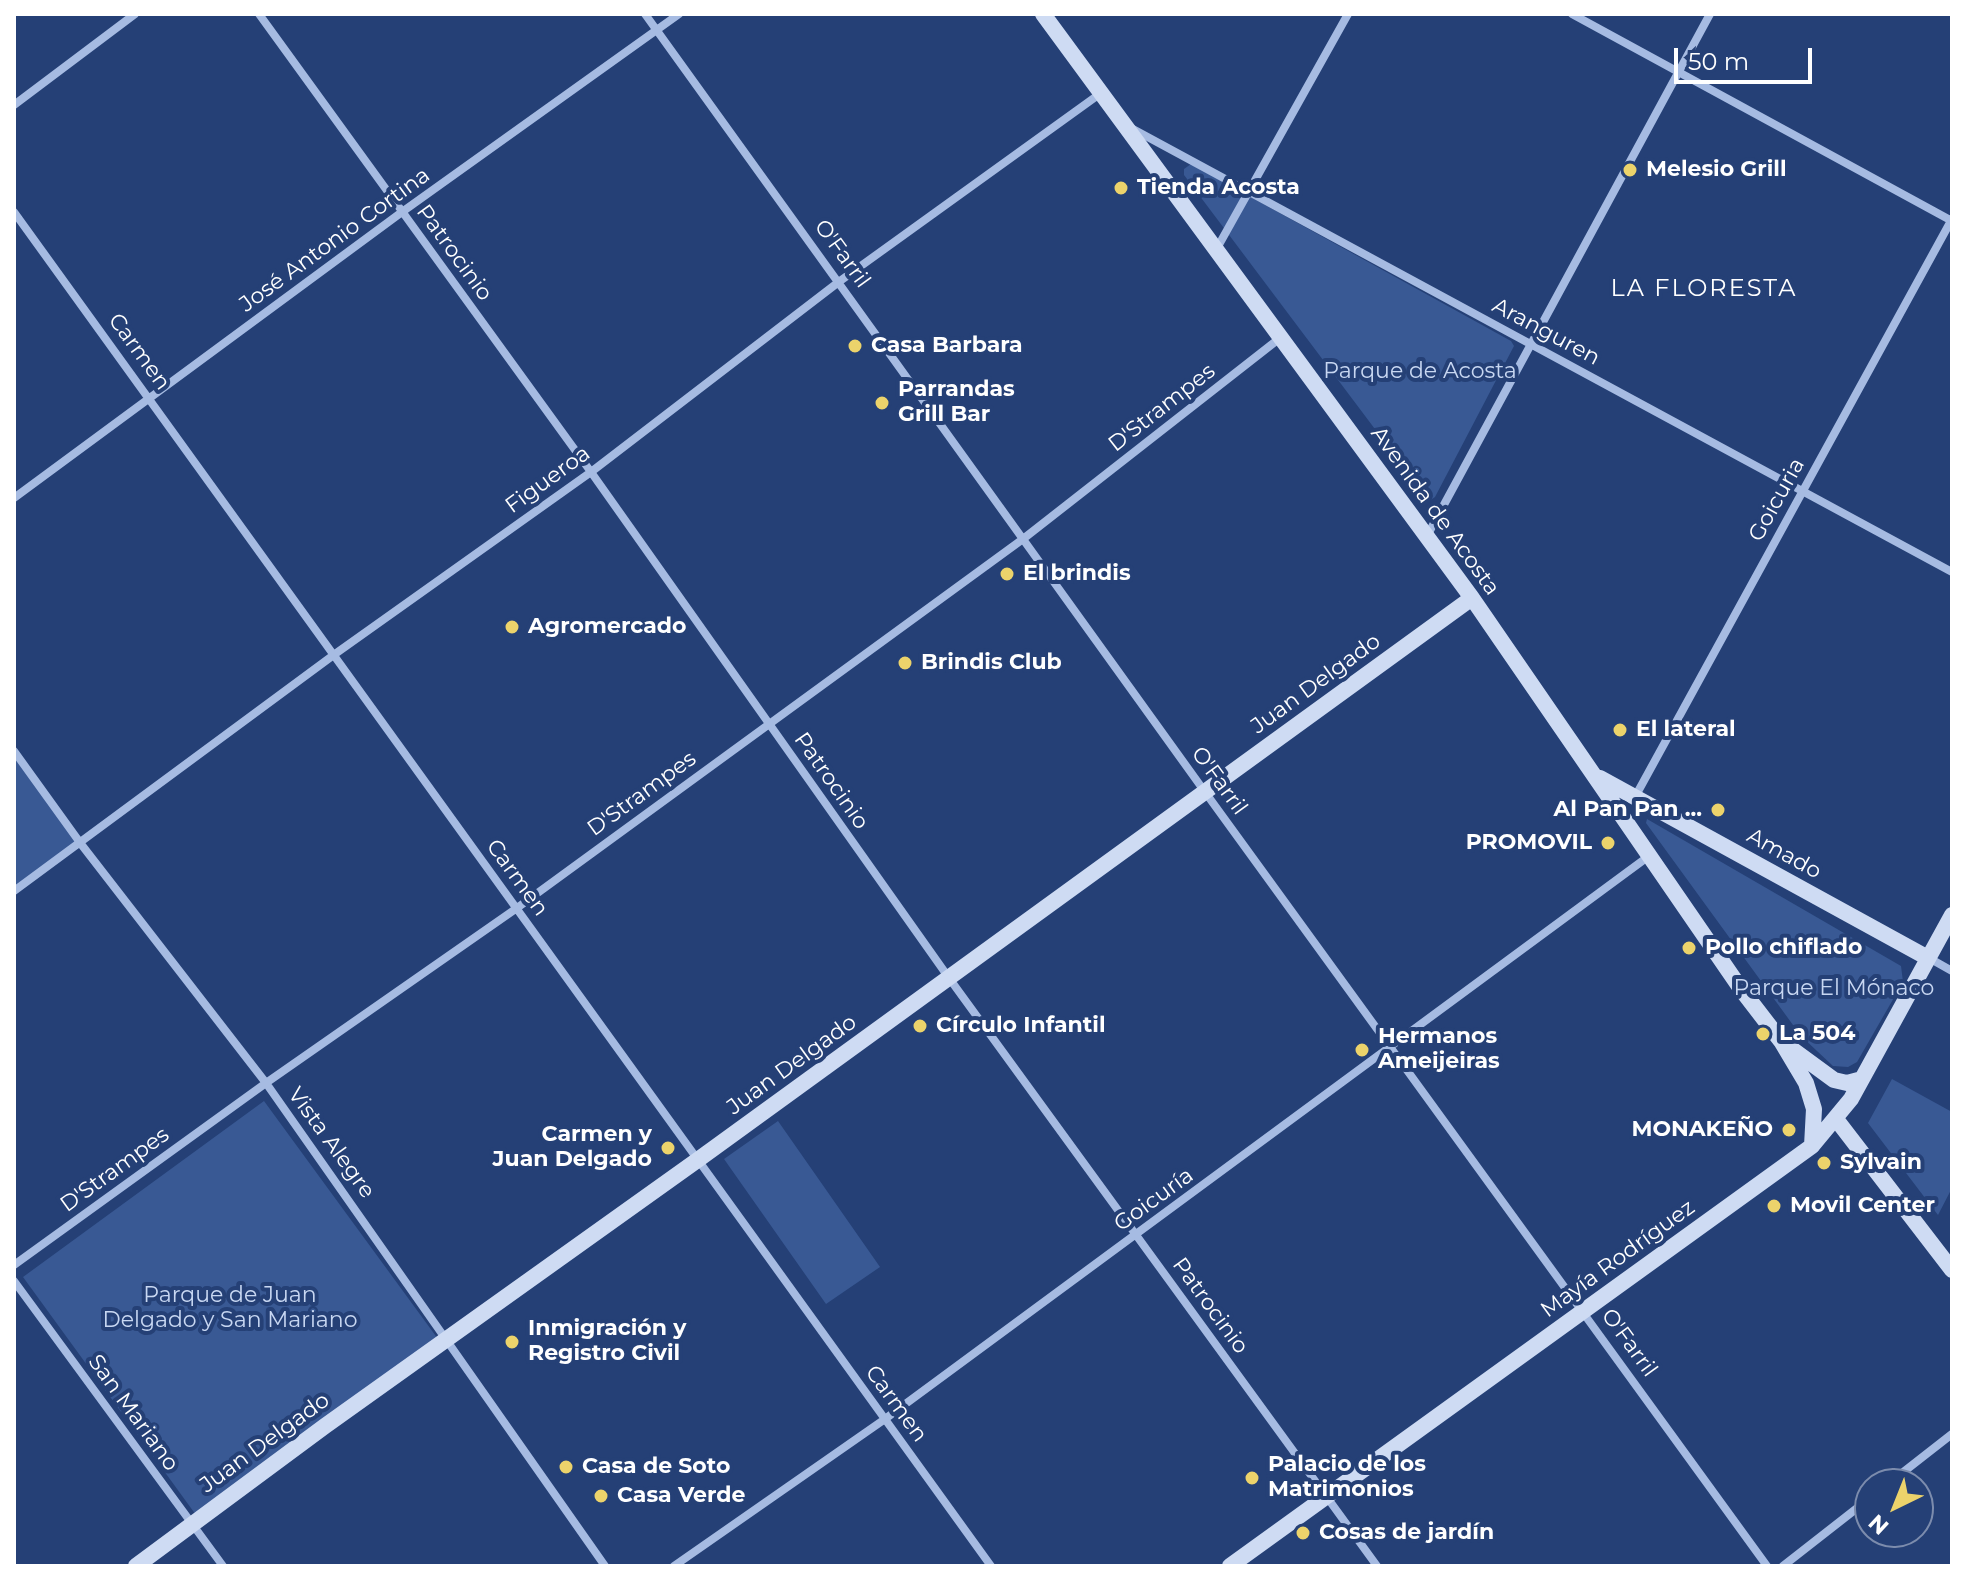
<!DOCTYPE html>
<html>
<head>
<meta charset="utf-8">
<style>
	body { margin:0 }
	#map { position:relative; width:1966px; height:1580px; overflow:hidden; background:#254076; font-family:Montserrat,sans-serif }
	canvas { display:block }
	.frame { position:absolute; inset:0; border:16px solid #fff; pointer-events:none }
	.north { position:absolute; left:1854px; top:1468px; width:80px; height:80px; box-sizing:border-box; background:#254076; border:2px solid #7c8cad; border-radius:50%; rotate:223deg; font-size:22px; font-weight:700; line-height:32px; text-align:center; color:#fff }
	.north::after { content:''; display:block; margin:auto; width:28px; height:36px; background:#ecd36b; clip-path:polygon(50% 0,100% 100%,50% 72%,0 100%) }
	.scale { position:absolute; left:1674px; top:48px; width:138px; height:36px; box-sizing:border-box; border:4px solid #fff; border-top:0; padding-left:10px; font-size:24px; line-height:28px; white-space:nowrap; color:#fff; -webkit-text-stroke:6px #254076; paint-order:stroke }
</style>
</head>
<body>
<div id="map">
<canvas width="1966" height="1580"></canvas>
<div class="frame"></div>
<div class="north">N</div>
<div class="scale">50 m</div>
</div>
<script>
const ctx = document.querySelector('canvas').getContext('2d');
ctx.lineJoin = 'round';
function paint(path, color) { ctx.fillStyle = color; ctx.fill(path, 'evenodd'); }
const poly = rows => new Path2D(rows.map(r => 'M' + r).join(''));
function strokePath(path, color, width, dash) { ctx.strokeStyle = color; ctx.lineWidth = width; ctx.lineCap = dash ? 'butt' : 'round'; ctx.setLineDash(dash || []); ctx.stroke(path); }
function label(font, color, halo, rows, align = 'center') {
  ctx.font = font + ' Montserrat,sans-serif'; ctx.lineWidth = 8; ctx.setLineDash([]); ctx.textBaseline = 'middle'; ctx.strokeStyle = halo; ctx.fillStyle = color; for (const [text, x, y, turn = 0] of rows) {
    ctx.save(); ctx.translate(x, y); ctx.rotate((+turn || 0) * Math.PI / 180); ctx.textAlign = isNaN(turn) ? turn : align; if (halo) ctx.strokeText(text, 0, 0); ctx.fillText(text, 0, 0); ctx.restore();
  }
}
const green = poly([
	[1191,164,1511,341,1514,346,1435,497,1429,501,1184,175,1184,169],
	[14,751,81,844,14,891],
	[1647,819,1901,966,1903,982,1857,1062,1848,1067,1833,1066,1801,1036,1646,823],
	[1892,1079,1952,1112,1952,1188,1938,1215,1868,1123],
	[264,1101,438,1339,196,1515,23,1277],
	[778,1121,880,1267,826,1304,724,1159]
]);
const street = poly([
	[259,14,591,472,949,978,1377,1566],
	[645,14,1205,792,1767,1566],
	[1572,14,1952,221],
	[14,105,135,14],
	[1131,128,1952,572],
	[14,212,991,1566],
	[1216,250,1348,14],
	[14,498,402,212,679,14],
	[1427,536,1710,14],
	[14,751,81,844,266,1083,605,1566],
	[1635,797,1952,219],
	[14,891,335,654,591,472,840,281,1101,93],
	[1929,958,1952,971],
	[14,1265,266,1083,517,908,1023,539,1280,338],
	[14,1281,223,1566],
	[1888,1484,1952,1434],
	[674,1566,885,1419,1649,856],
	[1783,1566,1870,1498]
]);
const secondary = poly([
	[1043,14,1472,598,1741,989,1781,1041,1806,1083,1814,1109,1812,1146],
	[1600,778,1928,958],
	[1789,1047,1834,1080,1847,1083,1862,1079],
	[1836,1119,1952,1270],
	[136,1566,325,1426,699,1159,1472,598],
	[1230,1566,1812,1146,1851,1099,1952,915]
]);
const markers = [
	[1630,170,8,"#ecd36b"],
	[1121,188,8,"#ecd36b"],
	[855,346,8,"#ecd36b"],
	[882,403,8,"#ecd36b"],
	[1007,574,8,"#ecd36b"],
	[512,627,8,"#ecd36b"],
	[905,663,8,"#ecd36b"],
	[1620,730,8,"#ecd36b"],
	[1718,810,8,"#ecd36b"],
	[1608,843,8,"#ecd36b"],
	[1689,948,8,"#ecd36b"],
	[920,1026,8,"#ecd36b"],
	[1763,1034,8,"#ecd36b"],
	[1362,1050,8,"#ecd36b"],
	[1789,1130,8,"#ecd36b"],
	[668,1148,8,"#ecd36b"],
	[1824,1163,8,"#ecd36b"],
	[1774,1206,8,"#ecd36b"],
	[512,1342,8,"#ecd36b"],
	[566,1467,8,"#ecd36b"],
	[1252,1478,8,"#ecd36b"],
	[601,1496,8,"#ecd36b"],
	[1303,1533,8,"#ecd36b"]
];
const poiNames = [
	["Melesio Grill",1646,170],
	["Tienda Acosta",1137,188],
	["Casa Barbara",871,346],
	["Parrandas",898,390],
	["Grill Bar",898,415],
	["El brindis",1023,574],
	["Agromercado",528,627],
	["Brindis Club",921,663],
	["El lateral",1636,730],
	["Al Pan Pan ...",1702,810,"right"],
	["PROMOVIL",1592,843,"right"],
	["Pollo chiflado",1705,948],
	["Círculo Infantil",936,1026],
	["La 504",1779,1034],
	["Hermanos",1378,1037],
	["Ameijeiras",1378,1062],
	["MONAKEÑO",1773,1130,"right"],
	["Carmen y",652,1135,"right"],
	["Juan Delgado",652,1160,"right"],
	["Sylvain",1840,1163],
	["Movil Center",1790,1206],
	["Inmigración y",528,1329],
	["Registro Civil",528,1354],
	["Palacio de los",1268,1465],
	["Matrimonios",1268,1490],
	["Casa de Soto",582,1467],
	["Casa Verde",617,1496],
	["Cosas de jardín",1319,1533]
];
const streetNames = [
	["José Antonio Cortina",335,240,-36],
	["Patrocinio",454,253,54],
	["O'Farril",842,254,54],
	["Aranguren",1546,332,28],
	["Carmen",139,352,54],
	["D'Strampes",1162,408,-38],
	["Figueroa",548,480,-36],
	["Goicuria",1777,500,-61],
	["Avenida de Acosta",1435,511,54],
	["Juan Delgado",1316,684,-36],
	["Patrocinio",831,781,55],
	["O'Farril",1219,781,54],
	["D'Strampes",642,794,-36],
	["Amado",1784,854,29],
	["Carmen",517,878,54],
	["Juan Delgado",792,1065,-36],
	["Vista Alegre",331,1143,54],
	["D'Strampes",115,1170,-36],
	["Goicuría",1154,1200,-36],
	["Mayía Rodríguez",1618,1259,-36],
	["Patrocinio",1210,1306,54],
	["O'Farril",1629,1343,54],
	["Carmen",896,1404,54],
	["San Mariano",133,1413,54],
	["Juan Delgado",265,1443,-36]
];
const parkNames = [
	["Parque de Acosta",1420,372],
	["Parque El Mónaco",1834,989],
	["Parque de Juan",230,1296],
	["Delgado y San Mariano",230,1321]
];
const neighbourhoodNames = [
	["LA FLORESTA",1704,289]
];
paint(green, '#395994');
strokePath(street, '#a6bbe2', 8);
strokePath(secondary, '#cedbf3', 16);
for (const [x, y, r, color] of markers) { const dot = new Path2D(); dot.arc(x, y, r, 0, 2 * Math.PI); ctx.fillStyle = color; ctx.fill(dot); strokePath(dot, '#254076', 3); }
label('bold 22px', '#fff', '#254076', poiNames, 'left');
label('22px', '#fff', '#254076', streetNames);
label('22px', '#c8d7f2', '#254076', parkNames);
ctx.letterSpacing = '2px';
label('24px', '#fff', '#254076', neighbourhoodNames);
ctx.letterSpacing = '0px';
</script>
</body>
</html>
